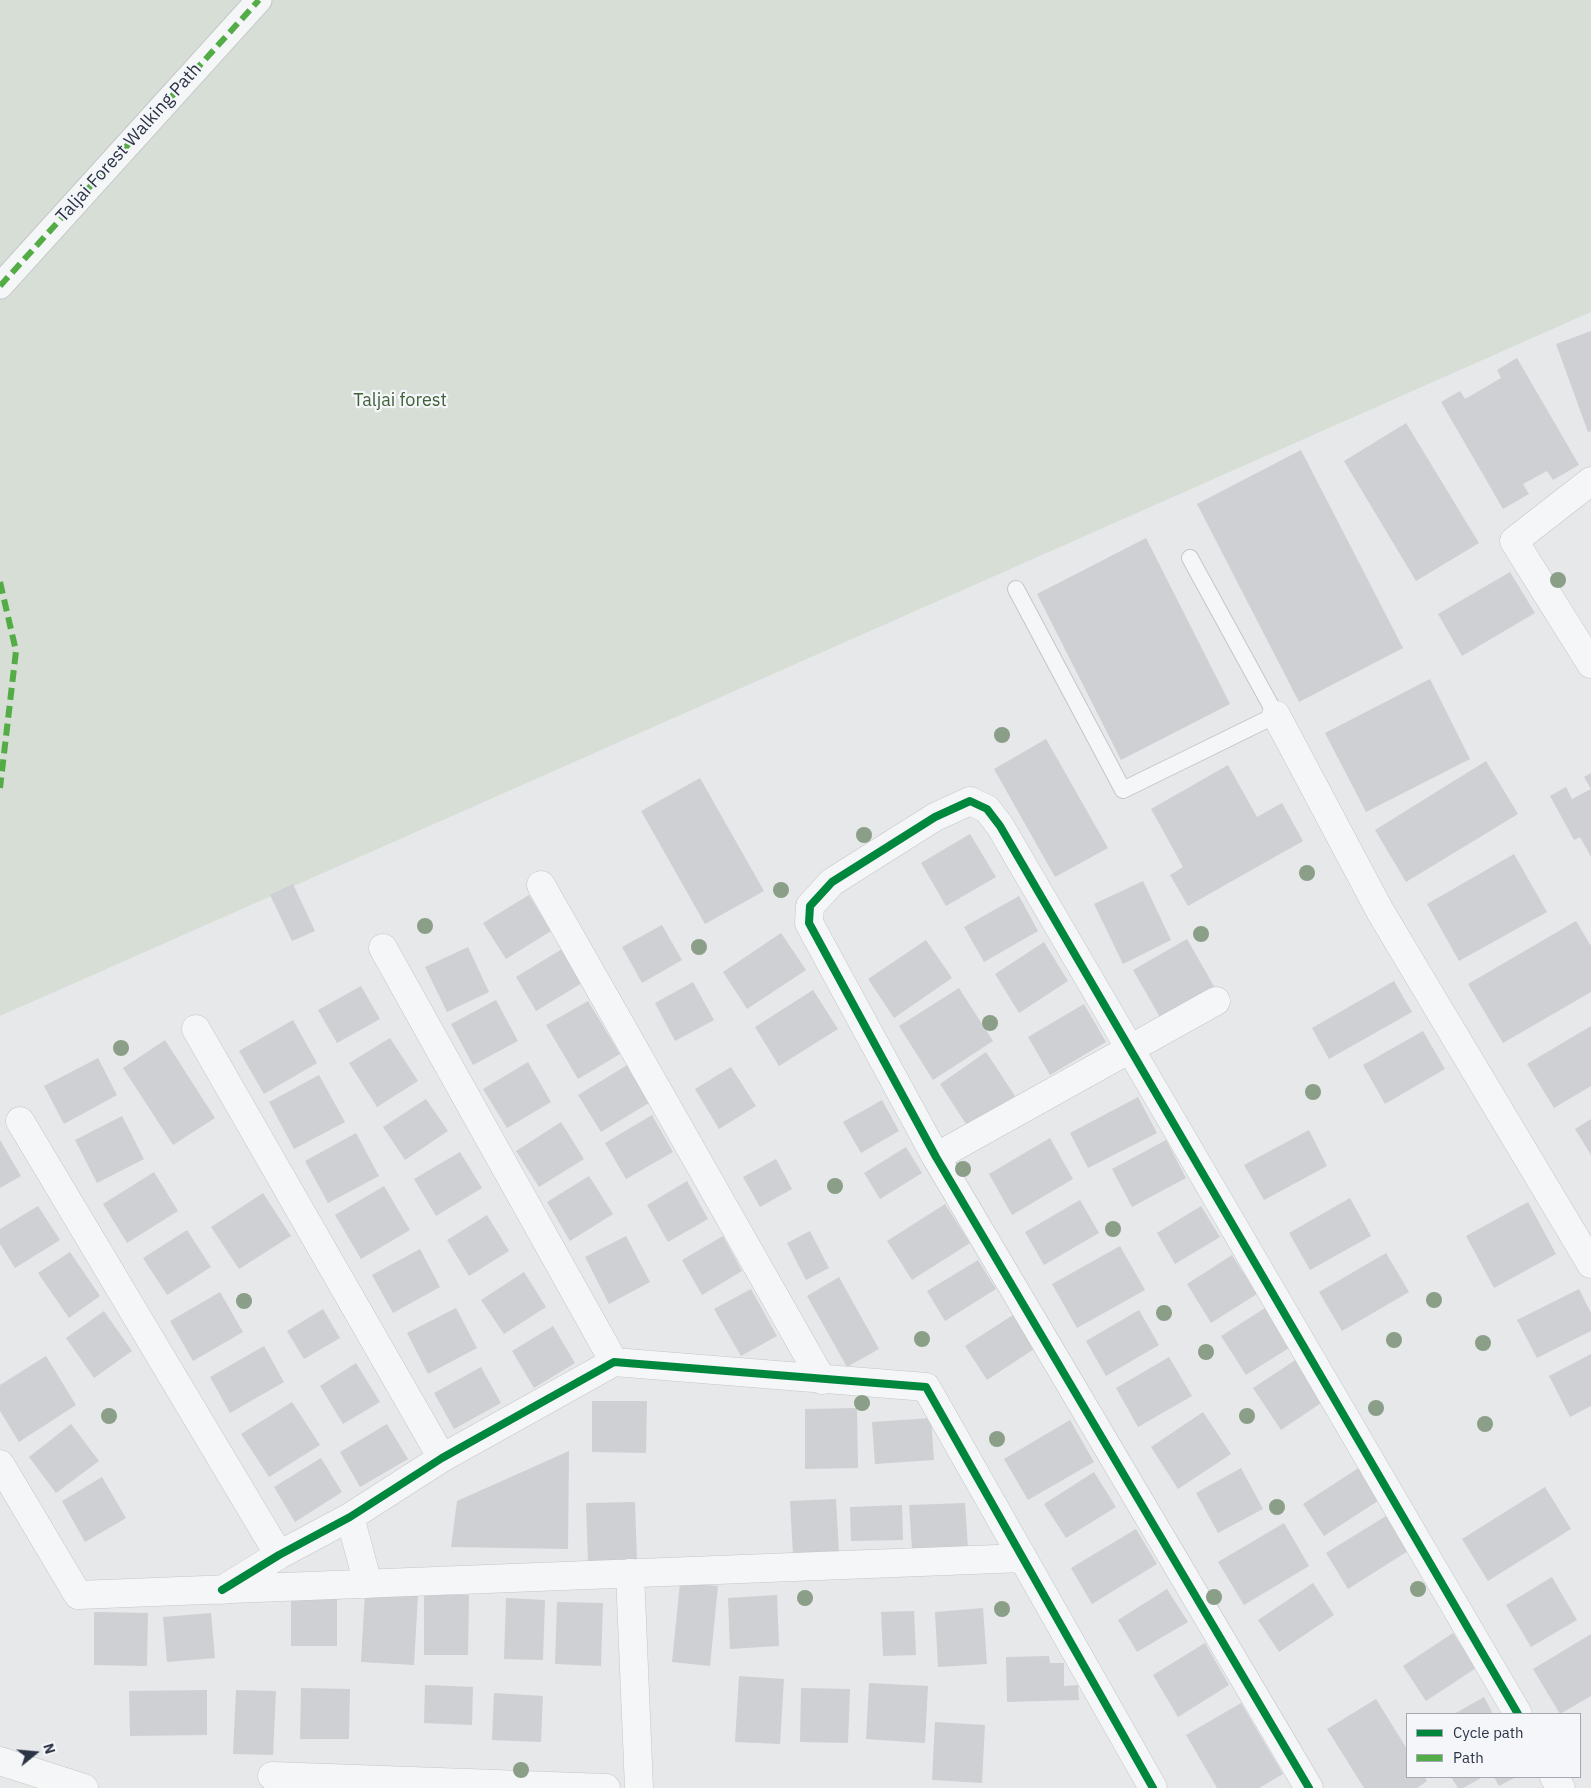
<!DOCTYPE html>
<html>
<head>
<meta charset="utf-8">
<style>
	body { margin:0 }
	#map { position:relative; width:1591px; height:1788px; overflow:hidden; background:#e6e8ea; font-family:"IBM Plex Sans",sans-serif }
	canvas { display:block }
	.legend { position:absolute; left:1406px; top:1713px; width:175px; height:65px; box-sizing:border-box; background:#f4f6f9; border:1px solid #a4a8b1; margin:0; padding:6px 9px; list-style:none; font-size:15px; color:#2b3445 }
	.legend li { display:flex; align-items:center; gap:10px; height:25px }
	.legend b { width:25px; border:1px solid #a4a8b1 }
	.north { position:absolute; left:10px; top:1728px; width:50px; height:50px; -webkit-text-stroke:4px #f4f6f9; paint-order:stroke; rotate:73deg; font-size:14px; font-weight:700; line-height:20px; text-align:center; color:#2b3445 }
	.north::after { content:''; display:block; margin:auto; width:18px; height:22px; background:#2b3445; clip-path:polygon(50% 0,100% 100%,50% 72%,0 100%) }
</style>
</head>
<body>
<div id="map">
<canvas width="1591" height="1788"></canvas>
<ul class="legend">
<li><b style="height:6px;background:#00873e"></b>Cycle path</li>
<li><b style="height:6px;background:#54ac47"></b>Path</li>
</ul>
<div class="north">N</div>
</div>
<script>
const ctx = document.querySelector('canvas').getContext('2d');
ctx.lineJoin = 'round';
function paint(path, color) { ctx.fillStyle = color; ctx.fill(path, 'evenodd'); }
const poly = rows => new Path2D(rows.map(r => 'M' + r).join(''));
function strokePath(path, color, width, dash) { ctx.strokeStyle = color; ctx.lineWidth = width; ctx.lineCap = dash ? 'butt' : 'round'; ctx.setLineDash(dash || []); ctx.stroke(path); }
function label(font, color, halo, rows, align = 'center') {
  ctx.font = font + ' "IBM Plex Sans",sans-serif'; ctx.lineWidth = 4.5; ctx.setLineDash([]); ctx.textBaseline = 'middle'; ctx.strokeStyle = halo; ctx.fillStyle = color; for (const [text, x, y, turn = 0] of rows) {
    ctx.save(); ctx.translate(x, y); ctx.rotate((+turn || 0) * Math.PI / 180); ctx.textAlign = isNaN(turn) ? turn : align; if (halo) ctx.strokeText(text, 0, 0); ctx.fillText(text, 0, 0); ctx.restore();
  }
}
const green = poly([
	[0,0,1591,0,1591,312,0,1016]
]);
const building = poly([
	[1591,331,1591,431,1588,432,1556,344],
	[1517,358,1579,465,1553,480,1547,471,1523,484,1529,494,1503,509,1441,402,1460,391,1465,399,1501,378,1497,370],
	[1406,423,1479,543,1416,581,1344,461],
	[1301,450,1403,648,1299,702,1197,504],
	[1146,538,1230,704,1121,760,1037,594],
	[1510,572,1535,613,1462,656,1438,614],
	[1430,679,1470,759,1366,812,1325,733],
	[1046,739,1108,848,1055,877,994,769],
	[1486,761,1518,814,1406,882,1375,830],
	[1228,765,1257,817,1282,803,1303,841,1188,906,1170,875,1183,867,1151,809],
	[1591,773,1591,857,1580,837,1574,840,1550,796,1566,787,1572,799,1591,789,1584,777],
	[700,778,764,891,705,924,641,811],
	[970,834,996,877,946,906,921,863],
	[1514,854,1547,912,1459,961,1427,904],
	[1143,881,1171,940,1123,964,1094,904],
	[293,884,315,931,292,941,270,895],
	[529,895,551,931,506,959,483,923],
	[1019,896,1038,931,984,962,964,927],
	[1576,921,1591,946,1591,992,1503,1043,1468,984],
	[662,925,682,960,642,983,622,947],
	[781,933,806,970,747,1009,723,972],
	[1187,939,1215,988,1161,1019,1133,970],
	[926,940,952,978,894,1018,868,979],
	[1044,942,1068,981,1019,1013,995,974],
	[468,947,489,992,447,1012,425,967],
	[562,949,582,983,536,1011,516,977],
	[1394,981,1412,1012,1329,1059,1312,1028],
	[693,982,714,1020,675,1041,655,1003],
	[361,986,380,1019,337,1043,318,1010],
	[959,988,993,1041,933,1080,899,1026],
	[813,990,838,1029,779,1066,755,1027],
	[496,1000,518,1041,473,1065,451,1024],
	[588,1001,620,1054,578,1079,546,1025],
	[1084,1004,1106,1042,1050,1075,1028,1037],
	[293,1020,317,1063,264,1094,239,1051],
	[1591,1026,1591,1086,1554,1108,1527,1064],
	[1423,1031,1445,1069,1385,1104,1363,1065],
	[390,1038,418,1081,377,1107,349,1063],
	[165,1040,215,1118,173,1145,123,1068],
	[986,1052,1015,1096,968,1127,940,1084],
	[98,1058,117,1095,64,1124,44,1086],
	[528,1062,551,1102,507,1128,483,1089],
	[629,1064,652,1101,601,1132,578,1095],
	[731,1067,756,1106,719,1129,695,1089],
	[319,1075,345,1122,294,1149,269,1102],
	[1138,1097,1157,1133,1088,1168,1070,1133],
	[426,1099,448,1131,405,1160,383,1127],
	[882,1100,899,1131,861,1153,843,1122],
	[652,1115,673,1152,626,1179,605,1143],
	[122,1116,144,1159,97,1183,75,1140],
	[1591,1119,1591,1155,1575,1129],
	[561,1122,584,1159,539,1187,516,1151],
	[1309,1130,1327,1166,1264,1200,1244,1165],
	[356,1133,379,1176,328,1203,305,1161],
	[1050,1138,1073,1179,1012,1215,989,1174],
	[0,1140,21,1176,0,1188],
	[1166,1140,1186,1178,1132,1207,1112,1169],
	[906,1147,922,1173,880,1199,864,1173],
	[460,1152,482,1188,436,1216,414,1179],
	[776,1159,792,1189,760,1207,743,1177],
	[154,1172,178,1211,127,1243,103,1204],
	[589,1176,613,1214,570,1241,547,1202],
	[687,1181,708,1219,668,1242,647,1205],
	[384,1186,410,1230,361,1259,335,1215],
	[263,1193,291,1236,239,1269,211,1227],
	[1350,1198,1371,1236,1310,1270,1289,1233],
	[1080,1200,1099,1233,1044,1265,1025,1232],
	[1528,1202,1556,1254,1494,1288,1466,1236],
	[945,1204,970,1243,912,1280,887,1241],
	[38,1206,60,1240,15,1268,0,1244,0,1229],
	[1201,1206,1220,1237,1175,1264,1157,1233],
	[487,1215,509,1251,469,1276,447,1240],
	[187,1230,211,1267,167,1295,143,1258],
	[810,1231,829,1268,806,1280,787,1243],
	[626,1236,650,1282,609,1304,585,1257],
	[723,1236,742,1271,702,1295,682,1260],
	[1120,1246,1145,1290,1077,1328,1052,1284],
	[420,1249,440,1287,393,1313,372,1275],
	[70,1252,100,1296,69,1318,38,1273],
	[1386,1253,1409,1292,1342,1331,1319,1292],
	[1232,1255,1257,1294,1211,1323,1187,1284],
	[978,1260,996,1289,945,1321,927,1291],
	[524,1272,546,1307,504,1334,481,1300],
	[839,1277,879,1349,847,1367,807,1296],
	[751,1289,777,1336,741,1356,714,1309],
	[1579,1289,1591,1313,1591,1331,1537,1358,1517,1320],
	[220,1292,243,1332,193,1361,170,1321],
	[456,1308,477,1348,428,1374,407,1333],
	[1265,1308,1289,1348,1246,1375,1221,1336],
	[323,1309,340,1338,304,1359,287,1331],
	[1139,1310,1159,1345,1106,1376,1086,1341],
	[104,1311,132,1351,94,1378,66,1338],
	[1013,1315,1034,1349,987,1380,965,1346],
	[553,1326,575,1363,534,1388,512,1351],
	[264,1346,284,1382,230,1413,210,1377],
	[1591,1354,1591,1406,1570,1417,1549,1376],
	[46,1356,76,1405,19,1442,0,1411,0,1385],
	[1169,1357,1192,1396,1138,1427,1116,1388],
	[1297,1359,1324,1401,1281,1430,1253,1388],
	[356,1363,380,1402,343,1424,320,1386],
	[481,1367,501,1403,454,1429,434,1393],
	[592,1401,647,1401,646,1453,592,1452],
	[292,1402,320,1445,269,1477,241,1434],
	[857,1408,858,1468,805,1469,805,1409],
	[1203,1412,1231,1454,1178,1489,1151,1447],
	[931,1418,934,1460,875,1464,872,1422],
	[1070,1420,1094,1462,1028,1500,1004,1459],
	[71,1424,99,1461,56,1493,29,1457],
	[387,1424,408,1459,360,1487,340,1452],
	[569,1451,568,1549,451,1547,457,1501],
	[321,1458,342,1492,295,1522,274,1487],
	[1360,1467,1381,1499,1324,1536,1303,1504],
	[1241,1468,1263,1509,1218,1533,1196,1493],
	[1094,1472,1116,1507,1066,1538,1044,1504],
	[102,1477,126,1518,85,1542,62,1501],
	[1545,1487,1571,1529,1488,1581,1462,1539],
	[836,1499,839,1553,793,1555,790,1501],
	[635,1502,637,1561,588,1562,586,1503],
	[965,1503,968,1548,912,1550,909,1505],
	[902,1505,903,1540,851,1541,850,1507],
	[1386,1516,1408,1551,1348,1589,1326,1553],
	[1284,1523,1309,1566,1244,1605,1218,1562],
	[1136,1529,1157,1564,1092,1604,1071,1568],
	[1552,1577,1577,1620,1531,1647,1506,1605],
	[680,1583,718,1586,710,1666,672,1662],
	[1313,1583,1334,1615,1279,1652,1258,1620],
	[1167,1589,1188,1622,1137,1652,1118,1620],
	[365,1591,418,1595,414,1665,361,1662],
	[424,1594,469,1595,468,1655,424,1655],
	[777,1595,779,1646,730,1649,728,1598],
	[291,1598,337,1599,337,1646,291,1646],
	[506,1598,545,1600,543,1660,504,1659],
	[557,1602,603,1603,601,1666,555,1664],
	[983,1608,987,1664,938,1667,935,1612],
	[914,1611,916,1655,883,1656,881,1612],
	[94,1612,148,1613,147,1666,94,1665],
	[211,1613,215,1658,167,1662,163,1617],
	[1453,1633,1476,1668,1426,1701,1403,1666],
	[1591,1634,1591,1696,1560,1714,1533,1669],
	[1205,1643,1229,1685,1178,1717,1153,1675],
	[1049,1656,1050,1663,1064,1663,1064,1686,1078,1685,1079,1700,1007,1702,1006,1657],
	[739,1676,784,1679,780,1744,735,1742],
	[869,1683,928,1686,925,1743,866,1739],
	[425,1685,473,1687,472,1725,424,1723],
	[301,1688,350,1689,349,1739,300,1739],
	[801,1688,850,1689,848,1743,800,1742],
	[207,1690,207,1735,130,1736,129,1691],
	[236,1690,276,1691,273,1755,233,1754],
	[494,1693,543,1696,541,1742,492,1740],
	[1484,1697,1493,1714,1454,1714],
	[1376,1699,1407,1749,1407,1777,1425,1777,1427,1781,1417,1788,1364,1788,1327,1729],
	[1241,1703,1283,1774,1259,1788,1217,1788,1186,1735],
	[935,1722,985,1725,982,1783,932,1780],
	[1451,1777,1483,1777,1463,1788,1458,1788],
	[1494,1777,1516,1777,1499,1786]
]);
const service = poly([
	[1016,589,1123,790,1276,715,1190,558]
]);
const pedestrian = poly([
	[0,286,259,0]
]);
const minor = poly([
	[1591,481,1514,541,1591,664],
	[1276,715,1380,911,1591,1264],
	[541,885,822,1380],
	[383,948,614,1362],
	[196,1029,442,1458],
	[20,1121,279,1555],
	[936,1157,1216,1001],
	[0,1464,78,1595,1023,1558],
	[350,1517,368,1584],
	[630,1573,639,1788],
	[222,1590,279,1555,350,1517,442,1458,614,1362,926,1387,1153,1788],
	[0,1761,84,1788],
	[272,1776,606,1788],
	[1554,1777,1561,1788],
	[1309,1788,936,1157,809,923,810,906,832,882,935,817,970,801,987,809,1000,826,1518,1714]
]);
const quiet = poly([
	[0,286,259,0],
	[0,582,16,651,0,788]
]);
const cycleway = poly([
	[222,1590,279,1555,350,1517,442,1458,614,1362,926,1387,1153,1788],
	[1309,1788,936,1157,809,923,810,906,832,882,935,817,970,801,987,809,1000,826,1518,1714]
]);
const trees = [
	[1558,580],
	[1002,735],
	[864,835],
	[1307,873],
	[781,890],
	[425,926],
	[1201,934],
	[699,947],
	[990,1023],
	[121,1048],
	[1313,1092],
	[963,1169],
	[835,1186],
	[1113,1229],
	[1434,1300],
	[244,1301],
	[1164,1313],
	[922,1339],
	[1394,1340],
	[1483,1343],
	[1206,1352],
	[862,1403],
	[1376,1408],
	[109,1416],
	[1247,1416],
	[1485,1424],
	[997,1439],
	[1277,1507],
	[1418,1589],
	[1214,1597],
	[805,1598],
	[1002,1609],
	[521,1770]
];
const streetNames = [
	["Taljai Forest Walking Path",129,143,-48]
];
const parkNames = [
	["Taljai forest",400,401]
];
paint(green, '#d6ded6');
paint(building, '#ced0d3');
strokePath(service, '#c4c6c8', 18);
strokePath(pedestrian, '#c4c6c8', 27);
strokePath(minor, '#c4c6c8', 29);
strokePath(service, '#f5f6f7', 16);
strokePath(pedestrian, '#f5f6f7', 25);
strokePath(minor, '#f5f6f7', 28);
strokePath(quiet, '#54ac47', 6, [12, 6]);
strokePath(cycleway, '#00873e', 8);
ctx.fillStyle = '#8a9e88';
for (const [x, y] of trees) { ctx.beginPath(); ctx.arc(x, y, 8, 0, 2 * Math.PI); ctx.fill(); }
label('18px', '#2b3445', '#f4f6f9', streetNames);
label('18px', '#3f6138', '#f4f6f9', parkNames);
</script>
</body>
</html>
